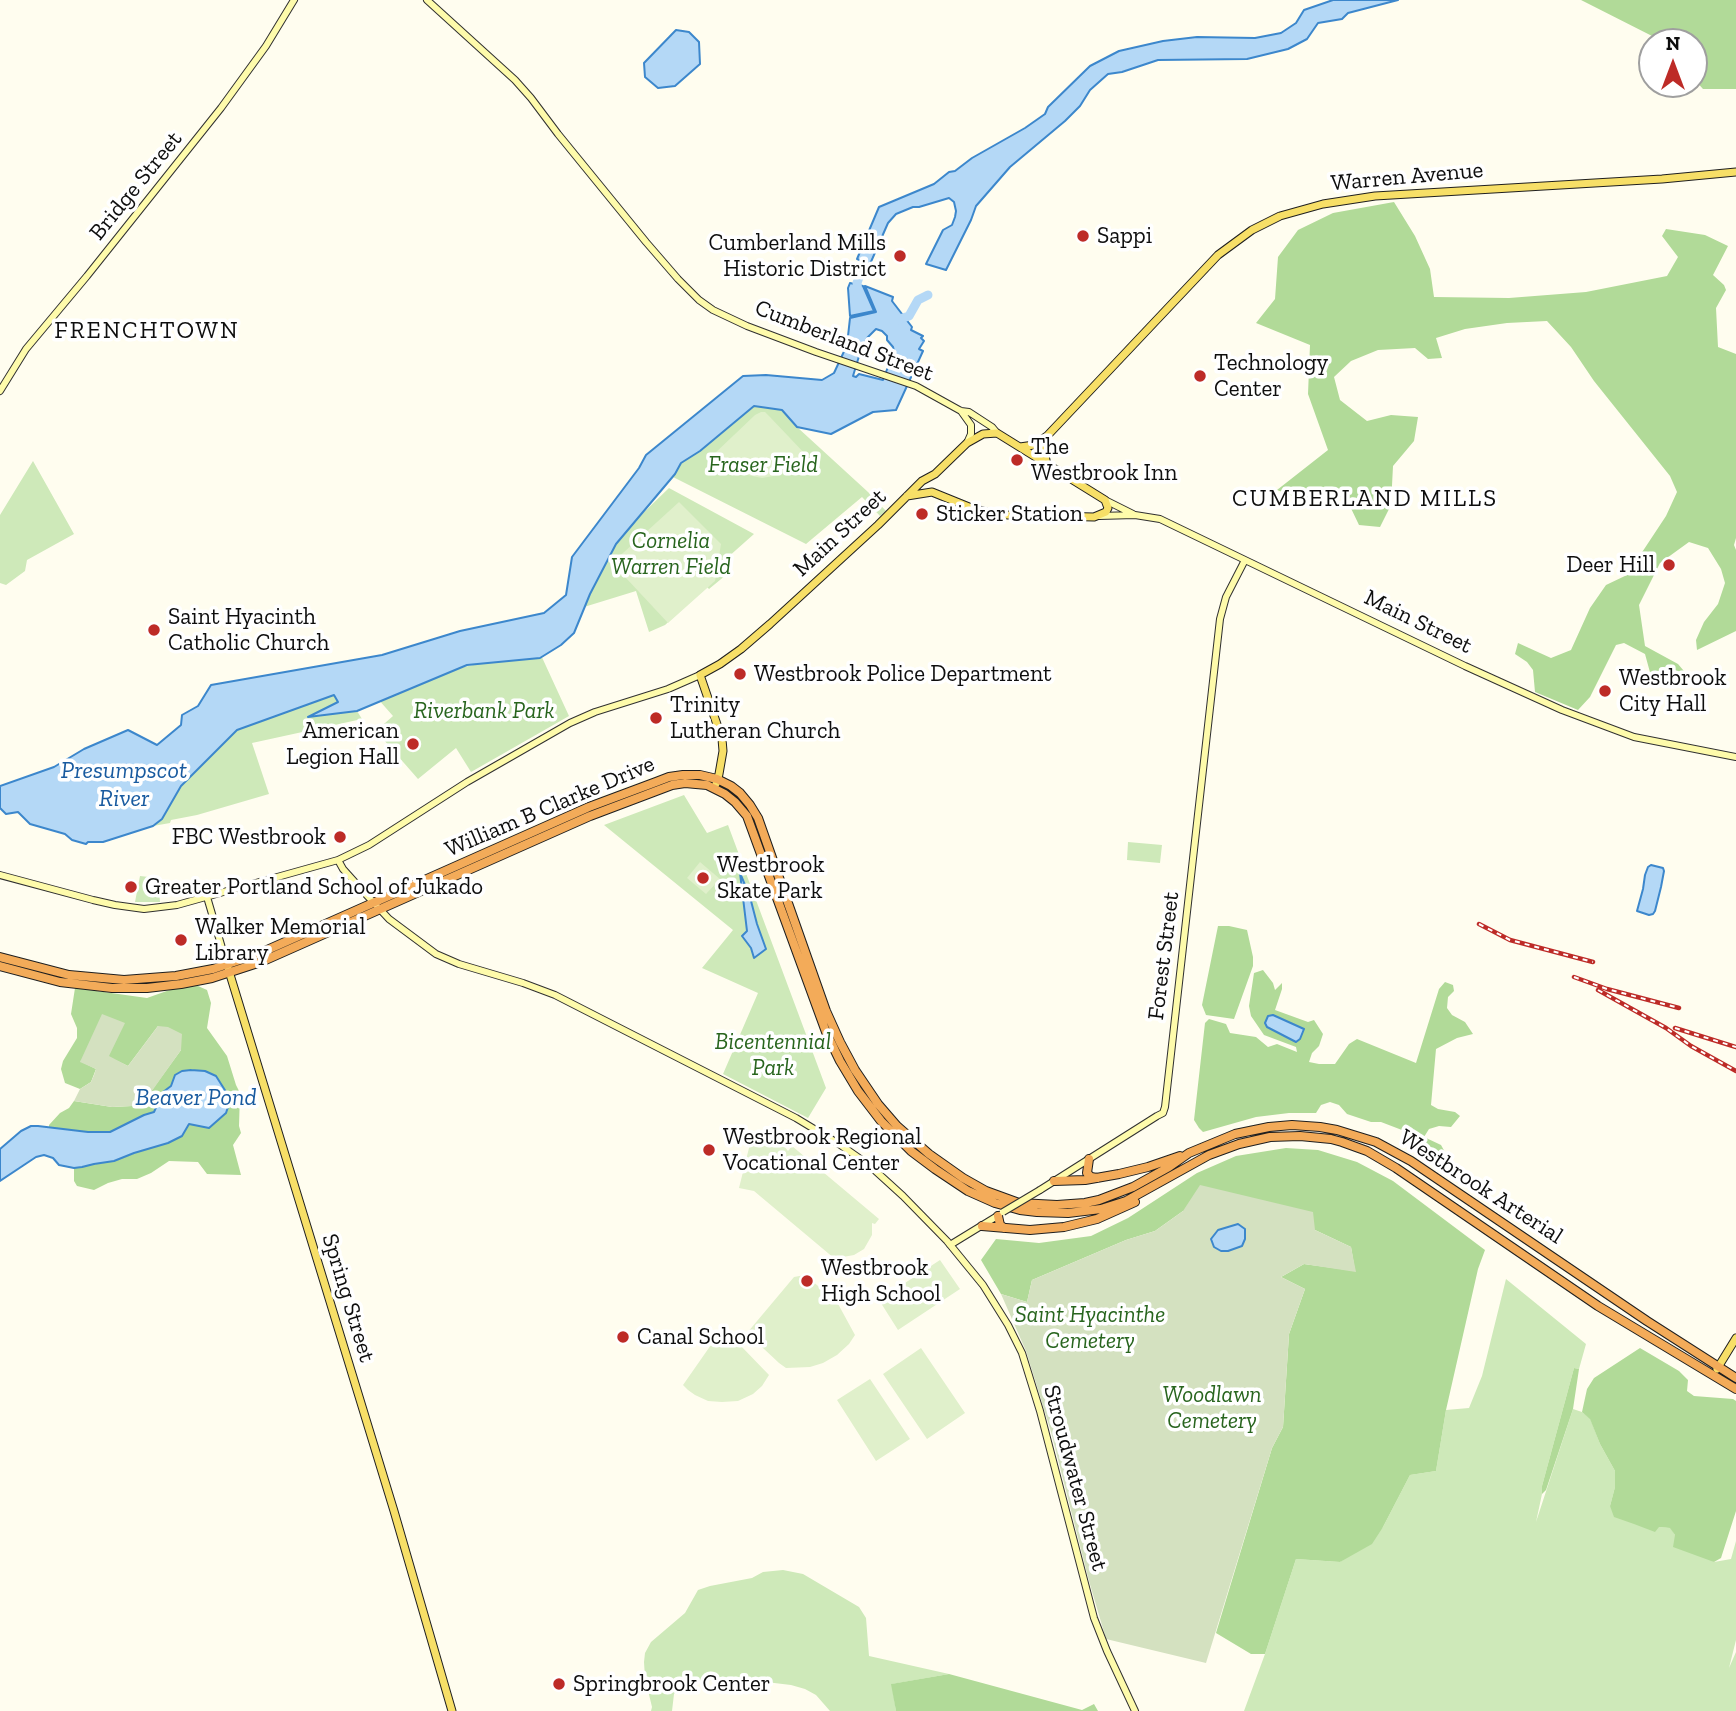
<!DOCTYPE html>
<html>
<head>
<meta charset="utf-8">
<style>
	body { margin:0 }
	#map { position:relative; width:1736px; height:1711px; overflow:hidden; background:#fffdef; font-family:"Zilla Slab",serif }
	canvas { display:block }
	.north { position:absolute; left:1638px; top:28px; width:70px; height:70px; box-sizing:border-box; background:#fff; border:2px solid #9f9f9f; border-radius:50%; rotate:0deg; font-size:19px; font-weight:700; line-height:28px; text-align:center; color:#0e0e0e }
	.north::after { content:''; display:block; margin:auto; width:24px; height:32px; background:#bd2b27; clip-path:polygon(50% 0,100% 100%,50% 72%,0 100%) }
</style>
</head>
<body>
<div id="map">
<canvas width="1736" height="1711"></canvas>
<div class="north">N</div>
</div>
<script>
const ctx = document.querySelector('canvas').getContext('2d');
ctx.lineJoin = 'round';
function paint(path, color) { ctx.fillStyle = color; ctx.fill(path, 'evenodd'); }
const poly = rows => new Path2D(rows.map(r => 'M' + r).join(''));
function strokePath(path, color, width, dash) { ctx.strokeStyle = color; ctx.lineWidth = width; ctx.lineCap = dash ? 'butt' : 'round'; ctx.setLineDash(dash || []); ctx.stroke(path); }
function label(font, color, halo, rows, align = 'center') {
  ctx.font = font + ' "Zilla Slab",serif'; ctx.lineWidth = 7; ctx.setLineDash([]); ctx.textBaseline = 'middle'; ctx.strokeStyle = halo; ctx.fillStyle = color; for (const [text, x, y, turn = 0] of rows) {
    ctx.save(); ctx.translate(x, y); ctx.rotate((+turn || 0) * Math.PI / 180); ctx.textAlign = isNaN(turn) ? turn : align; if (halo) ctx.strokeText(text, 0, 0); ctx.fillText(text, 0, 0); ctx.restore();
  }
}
const green = poly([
	[754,406,782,410,797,427,868,492,886,511,880,516,862,497,806,544,673,477,681,463,700,451],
	[33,461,74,534,27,560,25,571,6,585,0,583,0,515],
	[669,488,754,534,718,566,726,575,709,589,707,587,665,625,649,632,636,591,584,607,590,583,632,520,640,516],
	[540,653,569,716,471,772,456,748,418,779,376,731,393,716,378,699,451,670,495,660,526,660],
	[335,695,338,702,310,717,357,711,362,719,252,743,269,794,197,815,171,820,170,823,153,826,162,819,181,786,237,730],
	[684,795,707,833,728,825,826,1088,808,1118,723,1074,758,993,702,968,733,930,604,825],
	[1128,842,1162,845,1160,863,1127,860],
	[140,876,158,878,160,902,135,902],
	[1506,1279,1586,1344,1579,1369,1574,1368,1542,1486,1542,1494,1536,1522,1573,1409,1582,1412,1590,1418,1600,1444,1615,1471,1615,1487,1610,1506,1659,1527,1671,1528,1675,1535,1714,1562,1731,1559,1736,1541,1736,1640,1729,1668,1736,1652,1736,1711,1244,1711,1265,1654,1296,1559,1340,1562,1383,1527,1410,1475,1436,1471,1446,1410,1469,1408,1482,1376],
	[783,1570,803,1574,859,1607,866,1618,869,1656,949,1674,892,1684,896,1711,830,1711,816,1695,805,1689,791,1685,741,1679,688,1681,679,1686,674,1694,672,1711,651,1711,652,1707,645,1678,644,1662,645,1653,651,1642,685,1613,698,1590,710,1586,752,1578,763,1572]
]);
const forest = poly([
	[1581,0,1736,0,1736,89,1703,89,1694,79,1694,42,1660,42,1656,38],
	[1394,202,1415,236,1430,269,1434,297,1509,298,1586,292,1667,276,1678,257,1662,236,1666,229,1705,235,1728,246,1713,275,1724,285,1726,290,1716,308,1718,347,1736,354,1736,538,1734,545,1736,550,1736,631,1697,650,1696,640,1704,622,1718,604,1725,583,1721,569,1708,548,1689,542,1660,563,1639,605,1645,646,1678,664,1689,677,1684,688,1667,685,1651,676,1645,654,1624,643,1616,645,1590,697,1578,710,1535,692,1533,670,1527,662,1515,654,1518,643,1551,658,1571,650,1590,608,1606,585,1627,575,1666,516,1677,492,1670,476,1594,381,1571,347,1547,321,1507,323,1465,329,1436,338,1442,358,1428,359,1415,348,1378,350,1351,361,1334,377,1340,400,1367,421,1391,415,1418,417,1414,441,1393,466,1391,505,1380,527,1359,525,1347,500,1330,492,1306,501,1277,490,1328,450,1308,394,1310,345,1256,323,1275,299,1278,257,1298,230,1333,213],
	[1218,926,1229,926,1247,930,1253,957,1253,966,1234,1019,1206,1015,1202,1005],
	[1263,970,1273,983,1275,990,1282,983,1282,989,1275,1010,1308,1022,1314,1020,1323,1034,1319,1046,1312,1053,1309,1062,1319,1064,1335,1064,1349,1044,1357,1039,1416,1063,1439,989,1445,982,1453,985,1454,991,1448,997,1447,1008,1452,1015,1465,1022,1473,1034,1457,1038,1436,1049,1431,1105,1438,1109,1455,1112,1460,1116,1451,1127,1439,1126,1429,1129,1424,1137,1441,1145,1446,1154,1437,1152,1415,1135,1381,1122,1371,1122,1347,1114,1339,1105,1330,1102,1321,1105,1316,1113,1289,1113,1256,1117,1203,1132,1199,1128,1194,1120,1205,1023,1209,1019,1226,1024,1230,1033,1256,1037,1268,1047,1277,1044,1297,1052,1296,1047,1264,1035,1251,1016,1249,1006,1254,973],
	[198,986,207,990,211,1003,207,1028,227,1056,236,1085,240,1093,239,1126,241,1133,233,1145,241,1175,207,1174,198,1162,169,1161,151,1173,137,1179,122,1179,108,1183,94,1190,77,1186,74,1181,74,1168,114,1161,182,1136,189,1124,202,1127,214,1124,226,1113,229,1104,227,1095,216,1077,205,1071,182,1071,175,1075,171,1086,154,1112,144,1115,110,1132,88,1132,49,1128,49,1125,60,1113,69,1108,74,1101,112,1107,132,1106,146,1098,181,1050,158,1026,128,1066,109,1057,80,1061,96,1069,91,1082,80,1089,65,1083,61,1069,63,1061,77,1038,77,1028,71,1014,75,988,147,998,178,987],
	[1286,1148,1318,1150,1357,1162,1393,1181,1485,1250,1478,1269,1446,1410,1436,1471,1410,1475,1383,1527,1372,1544,1340,1562,1296,1559,1265,1654,1251,1654,1216,1633,1272,1448,1283,1427,1289,1334,1305,1289,1281,1277,1304,1264,1355,1271,1351,1247,1315,1230,1183,1211,1155,1231,1126,1240,1032,1280,1027,1302,1001,1294,981,1260,996,1239,1039,1243,1091,1236,1128,1218,1197,1173,1236,1156],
	[1640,1348,1679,1371,1688,1380,1687,1391,1694,1396,1733,1399,1736,1401,1736,1511,1721,1558,1714,1562,1673,1547,1675,1535,1670,1528,1659,1527,1655,1532,1634,1524,1614,1517,1610,1506,1615,1487,1615,1471,1600,1444,1590,1419,1582,1412,1587,1389,1594,1378],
	[1574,1368,1579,1369,1573,1409,1546,1490,1542,1494,1542,1486],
	[949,1674,1082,1710,1094,1704,1098,1711,896,1711,891,1684]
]);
const cemetery = poly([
	[102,1014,125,1023,109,1056,128,1066,158,1026,168,1027,182,1034,181,1050,147,1098,132,1106,112,1107,74,1101,80,1089,91,1082,94,1075,96,1069,80,1062],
	[1200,1185,1313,1212,1315,1230,1351,1247,1356,1272,1304,1264,1281,1277,1305,1289,1289,1334,1283,1427,1272,1448,1206,1663,1106,1639,1089,1581,1051,1432,1026,1351,1001,1294,1027,1302,1032,1280,1126,1240,1155,1231,1183,1211]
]);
const pitch = poly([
	[761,412,765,412,770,417,808,457,799,465,787,472,779,475,762,478,738,473,728,468,713,455,755,415],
	[679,502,721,544,715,581,668,623,612,563],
	[700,862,720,879,706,894,687,878],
	[766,1134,771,1134,777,1137,788,1151,792,1146,879,1219,875,1224,872,1223,872,1235,864,1249,854,1255,843,1257,845,1260,841,1264,754,1191,739,1188,752,1136,757,1136],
	[940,1260,960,1289,898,1330,879,1300],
	[805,1275,837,1302,855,1335,849,1344,837,1355,823,1363,810,1367,786,1368,779,1363,747,1333,794,1277],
	[720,1332,724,1332,740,1345,769,1375,762,1386,753,1394,738,1401,722,1402,708,1401,695,1395,688,1390,683,1385],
	[921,1348,965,1413,927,1439,883,1374],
	[870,1379,910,1439,876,1461,837,1400]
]);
const water = poly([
	[1333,0,1398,0,1348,13,1342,19,1318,23,1307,39,1288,49,1247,59,1158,60,1122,72,1108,74,1090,90,1080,106,1065,121,1010,167,976,206,971,220,946,270,926,264,943,230,952,225,955,217,956,211,954,202,949,198,919,207,913,207,896,214,888,223,870,264,857,259,879,207,934,184,949,172,955,171,972,158,1025,128,1045,114,1048,107,1090,66,1119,51,1163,41,1197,37,1255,38,1281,33,1296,23,1304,10,1333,0],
	[676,30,689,32,699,42,700,64,675,86,658,88,645,77,644,63,676,30],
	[850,283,863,286,874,311,850,316,848,288,850,283],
	[865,286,893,297,892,301,912,327,911,330,923,336,921,338,924,341,919,349,923,351,896,410,873,412,831,434,797,427,782,410,754,406,700,451,681,463,675,474,616,544,590,594,574,633,561,645,540,658,467,665,357,711,308,717,338,702,334,695,237,730,181,786,162,819,153,826,103,842,88,842,86,844,72,840,65,834,30,824,18,812,6,814,0,808,0,786,54,767,84,749,128,730,157,745,181,725,182,715,198,706,211,685,382,655,460,631,544,613,566,595,572,557,639,468,646,455,743,376,766,375,822,380,834,373,847,345,850,318,876,312,865,286],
	[876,329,882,331,887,336,887,340,893,347,894,351,883,380,859,374,856,377,853,376,860,353,867,338,876,329],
	[1651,865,1663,868,1664,871,1661,887,1655,911,1653,914,1649,915,1637,911,1643,889,1645,875,1648,867,1651,865],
	[740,873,750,897,757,924,766,949,754,958,751,948,742,936,747,931,740,873],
	[1273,1015,1304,1029,1300,1039,1296,1042,1267,1027,1265,1023,1268,1016,1273,1015],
	[191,1070,205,1071,216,1076,228,1095,229,1104,226,1113,209,1128,189,1124,182,1136,168,1143,134,1153,114,1161,94,1164,82,1167,74,1168,59,1165,53,1158,44,1155,36,1157,0,1181,0,1149,21,1131,31,1126,38,1126,88,1132,110,1132,144,1115,154,1112,163,1092,171,1086,175,1075,182,1071,191,1070],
	[1238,1224,1245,1229,1245,1239,1242,1246,1228,1251,1221,1251,1214,1247,1211,1239,1218,1230,1238,1224]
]);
const river = poly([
	[858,294,857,283,864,262,868,254],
	[894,321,909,316,918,300,928,295]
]);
const secondary = poly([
	[427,0,515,80,531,98,558,134,646,242,678,279,699,300,713,310,747,326,816,352,916,386,961,411,969,412,992,427,997,433],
	[0,391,26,349,87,276,221,108,266,46,294,0],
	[961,411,971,425,971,434,967,443],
	[1105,500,1133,514],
	[1099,516,1135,515,1160,519,1465,666,1562,710,1634,737,1736,757],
	[338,860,343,869,361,889,389,919,436,954,459,964,523,983,555,995,796,1118,839,1144,869,1165,903,1196,947,1241,983,1285,1008,1325,1022,1353,1040,1411,1094,1618,1107,1651,1135,1711],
	[0,875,93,900,115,905,144,909,177,905,338,860,369,845,467,782,570,723,595,712,668,689,700,675],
	[207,897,227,965],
	[1040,1190,1157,1116,1163,1113,1165,1107,1220,619,1226,597,1245,560],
	[950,1245,999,1215]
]);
const primary = poly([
	[1047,436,1043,446,1047,465],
	[1020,447,1034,445,1047,436,1218,255,1252,230,1280,216,1323,204,1375,196,1662,179,1736,172],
	[716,784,719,774,723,751,722,739,700,675,720,664,741,649,770,624,878,525,922,481,935,474,967,443,983,434,997,433,1105,500,1108,508,1106,512,1094,517,1008,515,990,513,969,507,932,492,907,496],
	[228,968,394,1511,452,1711],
	[1717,1369,1736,1338]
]);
const highway = poly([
	[0,957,69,975,124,980,176,976,213,969,258,954,589,807,656,782,669,777,683,775,700,775,717,779,731,786,740,793,750,805,758,818,826,1011,840,1042,855,1070,878,1104,897,1126,929,1154,963,1178,986,1191,1019,1203,1057,1205,1085,1203,1099,1200,1133,1187,1169,1167,1189,1153,1235,1134,1269,1127,1292,1125,1320,1127,1337,1130,1376,1142,1411,1161,1647,1321,1736,1378],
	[0,966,60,982,112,988,147,988,181,984,212,978,261,962,590,816,672,785,685,783,707,785,725,794,735,802,747,816,826,1032,840,1061,858,1091,881,1121,911,1151,935,1169,968,1191,995,1203,1020,1210,1037,1212,1068,1213,1101,1209,1126,1201,1209,1155,1239,1144,1270,1137,1300,1136,1331,1139,1342,1142,1367,1151,1396,1168,1598,1306,1736,1389],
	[1089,1159,1087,1173,1091,1177,1097,1178],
	[1054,1181,1085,1180,1119,1174,1148,1167,1180,1156],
	[998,1216,1000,1225,1004,1228],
	[982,1226,1030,1230,1064,1227,1097,1219,1135,1202]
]);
const rail = poly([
	[1479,924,1510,940,1593,962],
	[1574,977,1607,989,1679,1008],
	[1598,990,1666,1028,1691,1046,1736,1071],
	[1675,1028,1736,1047]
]);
const secondaryBridge = poly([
	[1003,1212,1040,1190]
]);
const markers = [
	[1083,236,7,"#bd2b27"],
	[900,256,7,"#bd2b27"],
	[1200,376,7,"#bd2b27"],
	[1017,460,7,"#bd2b27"],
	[922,514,7,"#bd2b27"],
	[1669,565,7,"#bd2b27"],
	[154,630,7,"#bd2b27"],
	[740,674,7,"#bd2b27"],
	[1605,691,7,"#bd2b27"],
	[656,718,7,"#bd2b27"],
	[413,744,7,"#bd2b27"],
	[340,837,7,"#bd2b27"],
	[703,878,7,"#bd2b27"],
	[131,887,7,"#bd2b27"],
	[181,940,7,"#bd2b27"],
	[709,1150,7,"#bd2b27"],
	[807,1281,7,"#bd2b27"],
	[623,1337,7,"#bd2b27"],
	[559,1684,7,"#bd2b27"]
];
const streetNames = [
	["Warren Avenue",1407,177,-5],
	["Bridge Street",136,186,-51],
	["Cumberland Street",844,341,21],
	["Main Street",840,533,-43],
	["Main Street",1418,622,26],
	["William B Clarke Drive",550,807,-23],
	["Forest Street",1164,956,-83],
	["Westbrook Arterial",1481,1187,33],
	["Spring Street",348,1298,73],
	["Stroudwater Street",1075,1478,75]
];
const poiNames = [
	["Sappi",1097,236],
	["Cumberland Mills",886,243,"right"],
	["Historic District",886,269,"right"],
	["Technology",1214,363],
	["Center",1214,389],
	["The",1031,447],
	["Westbrook Inn",1031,473],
	["Sticker Station",936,514],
	["Deer Hill",1655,565,"right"],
	["Saint Hyacinth",168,617],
	["Catholic Church",168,643],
	["Westbrook Police Department",754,674],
	["Westbrook",1619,678],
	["City Hall",1619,704],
	["Trinity",670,705],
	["Lutheran Church",670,731],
	["American",399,731,"right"],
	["Legion Hall",399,757,"right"],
	["FBC Westbrook",326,837,"right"],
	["Westbrook",717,865],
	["Skate Park",717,891],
	["Greater Portland School of Jukado",145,887],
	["Walker Memorial",195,927],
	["Library",195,953],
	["Westbrook Regional",723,1137],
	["Vocational Center",723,1163],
	["Westbrook",821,1268],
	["High School",821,1294],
	["Canal School",637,1337],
	["Springbrook Center",573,1684]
];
const parkNames = [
	["Fraser Field",763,465],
	["Cornelia",671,541],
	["Warren Field",671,567],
	["Riverbank Park",484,711],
	["Bicentennial",773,1042],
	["Park",773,1068],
	["Saint Hyacinthe",1090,1315],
	["Cemetery",1090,1341],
	["Woodlawn",1212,1395],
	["Cemetery",1212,1421]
];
const neighbourhoodNames = [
	["FRENCHTOWN",147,331],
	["CUMBERLAND MILLS",1365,499]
];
const waterNames = [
	["Presumpscot",124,771],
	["River",124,799],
	["Beaver Pond",196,1098]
];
paint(green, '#cee9b9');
paint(forest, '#b1da98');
paint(cemetery, '#d4e1c0');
paint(pitch, '#e0f0cb');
paint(water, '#b4d8f6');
strokePath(water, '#3c87cc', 2);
strokePath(river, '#b4d8f6', 9);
strokePath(secondary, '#303030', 8);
strokePath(primary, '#1f1f1f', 9);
strokePath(highway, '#1f1f1f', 10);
strokePath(secondary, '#fefbab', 6);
strokePath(primary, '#f7df67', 7);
strokePath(highway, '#f3ab59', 8);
strokePath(rail, '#bd2b27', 4.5);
strokePath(rail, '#fff', 2, [5]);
strokePath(secondaryBridge, '#303030', 8, []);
strokePath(secondaryBridge, '#fefbab', 6);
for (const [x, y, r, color] of markers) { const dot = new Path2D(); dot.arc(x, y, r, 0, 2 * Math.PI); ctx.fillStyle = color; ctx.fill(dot); strokePath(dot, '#fff', 2.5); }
label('23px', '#0e0e0e', '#fff', streetNames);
label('23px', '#0e0e0e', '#fff', poiNames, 'left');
label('italic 23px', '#28651e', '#fff', parkNames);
ctx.letterSpacing = '2px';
label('24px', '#0e0e0e', '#fff', neighbourhoodNames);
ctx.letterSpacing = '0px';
label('italic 24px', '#185a9f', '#fff', waterNames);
</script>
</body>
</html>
